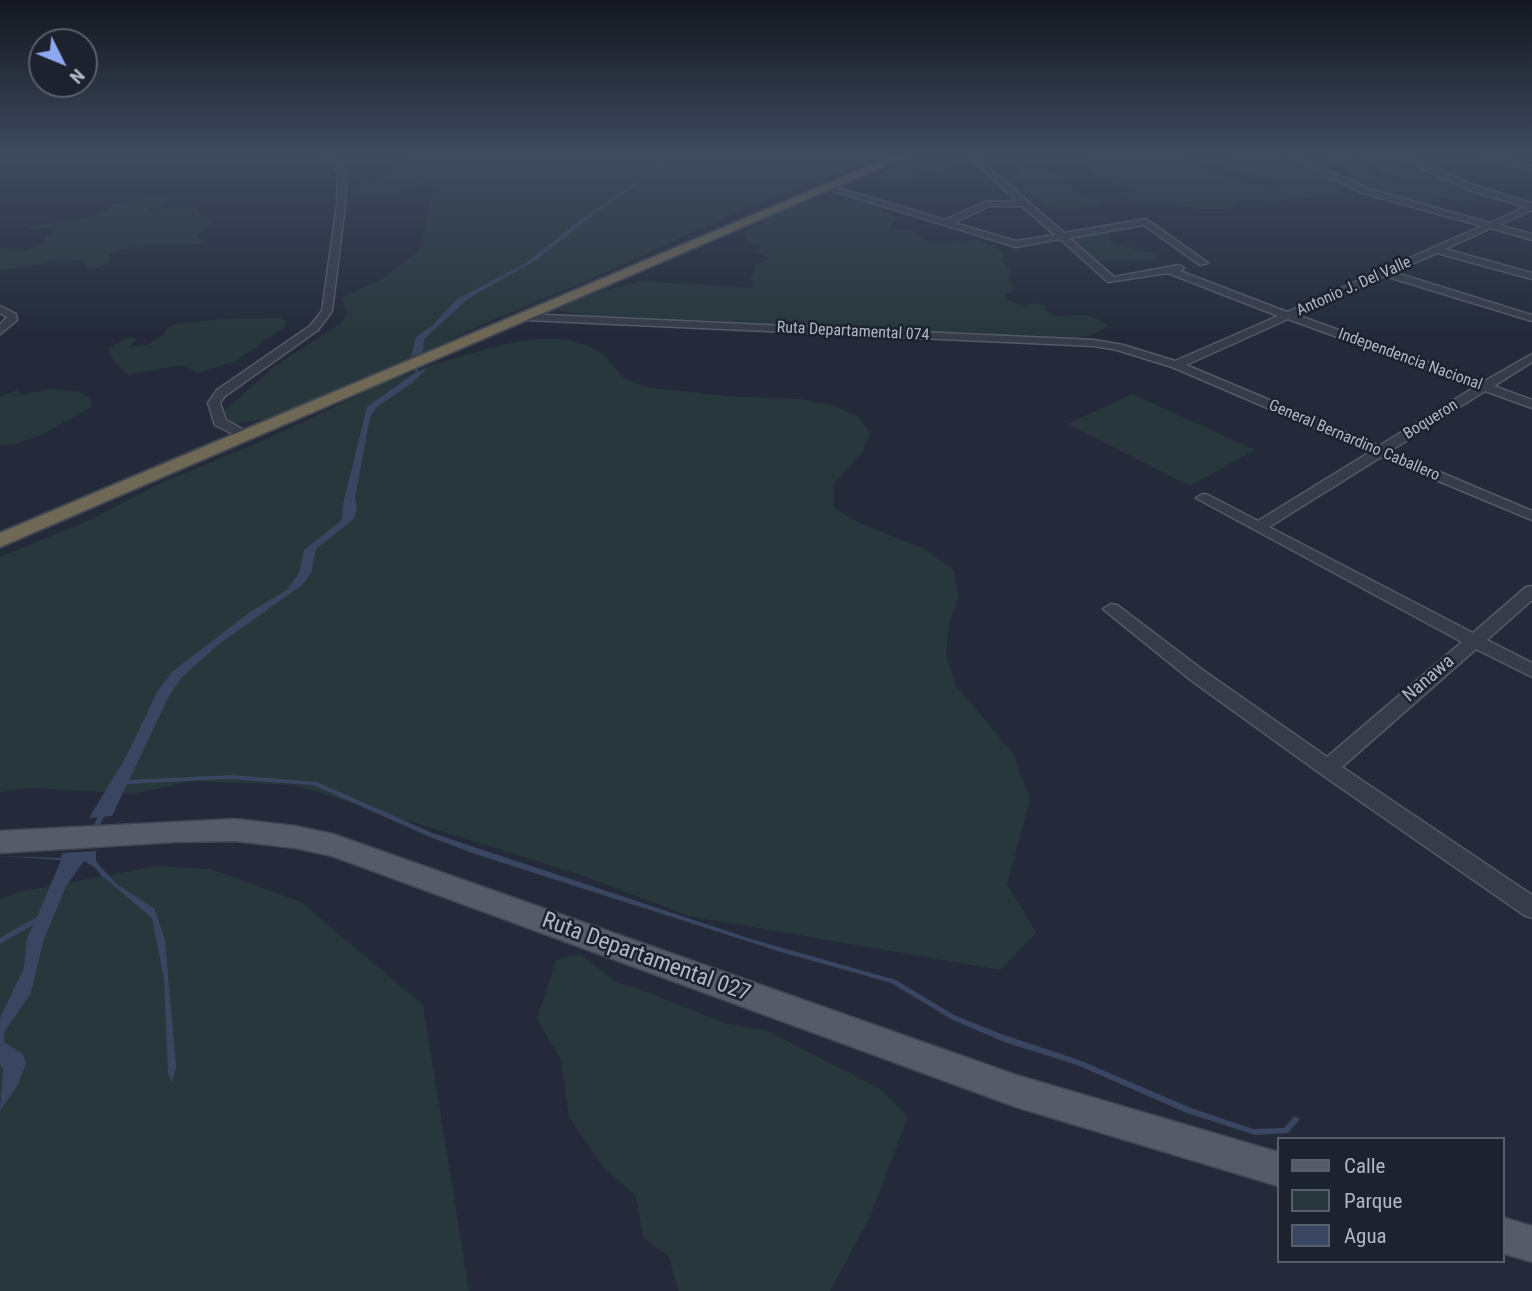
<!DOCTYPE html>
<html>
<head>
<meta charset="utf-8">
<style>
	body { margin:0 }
	#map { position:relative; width:1532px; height:1291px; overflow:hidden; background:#242a39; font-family:"Roboto Condensed",sans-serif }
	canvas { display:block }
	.legend { position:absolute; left:1277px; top:1137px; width:228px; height:126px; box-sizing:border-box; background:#1c222e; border:2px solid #585e6a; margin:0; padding:9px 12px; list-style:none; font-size:21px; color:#b2b7c5 }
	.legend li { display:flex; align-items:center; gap:14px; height:35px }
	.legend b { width:35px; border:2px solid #585e6a }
	.north { position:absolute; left:28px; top:28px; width:70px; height:70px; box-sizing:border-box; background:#1c222e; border:2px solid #585e6a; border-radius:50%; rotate:133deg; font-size:19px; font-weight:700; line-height:28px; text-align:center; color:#b2b7c5 }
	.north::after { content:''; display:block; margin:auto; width:24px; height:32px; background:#8da7f0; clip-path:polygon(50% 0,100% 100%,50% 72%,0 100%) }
</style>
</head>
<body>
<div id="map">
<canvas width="1532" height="1291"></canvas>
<ul class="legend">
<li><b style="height:9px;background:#555b69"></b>Calle</li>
<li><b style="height:19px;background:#27373b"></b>Parque</li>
<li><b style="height:19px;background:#3a4661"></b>Agua</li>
</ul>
<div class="north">N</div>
</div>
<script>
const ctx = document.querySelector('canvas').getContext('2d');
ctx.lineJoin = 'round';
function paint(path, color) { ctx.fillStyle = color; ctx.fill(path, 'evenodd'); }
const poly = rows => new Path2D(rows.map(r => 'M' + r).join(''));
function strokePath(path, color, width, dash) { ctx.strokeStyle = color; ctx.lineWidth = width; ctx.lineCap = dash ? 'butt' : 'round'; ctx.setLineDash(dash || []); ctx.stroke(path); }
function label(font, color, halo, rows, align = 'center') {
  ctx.font = font + ' "Roboto Condensed",sans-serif'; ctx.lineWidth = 5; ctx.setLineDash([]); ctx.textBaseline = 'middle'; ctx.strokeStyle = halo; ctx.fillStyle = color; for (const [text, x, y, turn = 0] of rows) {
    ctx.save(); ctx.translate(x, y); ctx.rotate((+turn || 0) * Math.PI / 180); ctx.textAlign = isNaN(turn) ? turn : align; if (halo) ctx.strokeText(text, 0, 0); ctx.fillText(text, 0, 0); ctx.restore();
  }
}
const green = poly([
	[414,156,883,156,884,157,741,210,585,282,486,323,338,394,270,419,232,423,224,411,276,365,340,324,348,313,341,298,382,279,417,252,422,243,430,200,437,193,434,187,419,181,418,187,384,196,349,192,364,183,378,180,378,177],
	[1084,156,1184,156,1188,163,1208,172,1250,184,1282,187,1282,184,1267,177,1236,174,1221,165,1239,156,1271,156,1298,164,1309,172,1328,177,1346,187,1340,193,1290,200,1237,201,1233,207,1225,209,1201,209,1163,202,1143,203,1122,198,1118,195,1136,188,1092,174,1087,167,1093,160],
	[1330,156,1349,158,1367,166,1372,175,1419,189,1403,179,1383,174,1378,167,1355,156,1383,156,1405,161,1412,167,1431,172,1455,184,1475,189,1477,198,1466,202,1453,201,1431,194,1441,201,1428,205,1399,203,1344,181,1351,173,1335,165,1337,163,1327,158],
	[904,157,909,161,941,161,948,167,942,171,948,173,937,176,922,170,912,170,911,173,926,176,913,178,900,185,881,184,874,178,889,169,899,169,888,163],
	[1021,166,1062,174,1067,177,1064,183,1068,187,1084,196,1103,201,1085,208,1054,209,1036,200,1030,193,1013,188,1028,183,1004,184,996,179,1020,174,1016,169],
	[160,195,174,200,148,209,150,212,183,205,196,207,200,215,215,220,198,235,202,240,200,244,187,246,168,243,120,249,109,254,110,262,95,269,88,269,83,260,55,261,0,271,0,248,18,251,32,248,43,244,45,238,54,231,44,228,30,229,28,227,31,226,87,218,109,209,111,205],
	[810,199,871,203,898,219,893,222,889,231,912,231,923,240,944,243,976,240,986,243,1001,251,1004,255,1001,260,1010,269,1009,279,1015,290,1006,294,1005,299,1025,306,1035,303,1047,307,1046,311,1057,316,1089,315,1108,325,1095,334,1061,343,974,332,943,333,867,327,832,329,803,325,697,321,653,322,583,316,559,310,561,304,584,296,642,281,751,288,756,284,750,279,755,270,755,265,769,259,758,251,762,247,746,241,748,238,742,231,764,221,784,206],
	[1096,226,1107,231,1112,244,1160,255,1152,261,1094,261,1081,250,1081,246,1073,242,1072,235],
	[280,318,286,322,284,327,236,361,204,371,196,372,183,366,175,366,128,375,114,362,108,348,129,337,138,339,127,348,146,345,162,336,168,327,183,323,223,319],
	[535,339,563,339,586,345,603,354,624,378,645,387,727,396,801,399,832,405,857,416,870,432,863,451,833,485,834,508,859,523,925,549,954,570,958,598,949,624,946,654,956,686,1012,752,1030,799,1007,884,1036,933,1000,970,689,916,584,876,295,785,192,781,134,794,30,788,0,792,0,557,90,520,161,483,265,440,379,385,435,364,505,344],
	[50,389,80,392,89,397,93,406,43,434,16,444,0,446,0,397,17,390,21,395],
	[1132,394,1255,450,1190,486,1067,424],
	[157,866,211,869,301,902,423,1005,469,1291,0,1291,0,899,19,892],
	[580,954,616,982,634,987,724,1023,768,1031,880,1089,908,1116,870,1217,830,1291,678,1291,669,1257,643,1237,636,1196,603,1167,569,1117,561,1060,537,1019,556,960]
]);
const water = poly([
	[667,156,676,156,589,218,538,259,469,298,424,339,423,351,411,357,416,337,432,326,457,299,526,263,579,221,648,174],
	[427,368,412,383,377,407,370,417,355,498,357,508,354,519,316,549,311,573,302,585,219,644,182,677,169,696,129,780,232,775,317,782,435,834,751,939,896,980,954,1015,1001,1034,1079,1060,1191,1108,1253,1129,1284,1128,1294,1116,1300,1119,1288,1133,1255,1135,1187,1113,1077,1065,1004,1042,951,1019,891,983,781,952,475,854,430,837,313,785,227,779,127,784,112,816,89,818,126,757,157,692,172,672,250,612,287,590,299,573,304,550,342,520,343,504,367,407,412,375],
	[96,851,96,864,94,867,84,861,66,886,43,942,31,993,4,1032,4,1042,23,1054,26,1064,17,1086,0,1111,3,1069,0,1065,0,1018,24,968,27,938,33,925,0,944,0,938,37,917,61,860,0,856,61,858,62,853],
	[103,869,116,884,154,908,165,940,176,1067,172,1082,168,1073,164,979,152,918,98,872]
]);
const streamFar2 = poly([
	[416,375,419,348]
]);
const streamFar1 = poly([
	[414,377,417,374]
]);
const stream = poly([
	[94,830,103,813],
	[92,860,104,875]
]);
const minor = poly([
	[317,156,327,156,340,162,346,174,345,205,332,311,318,330,225,396,220,403,226,420,253,435,251,438,241,438,215,425,208,403,217,390,310,326,322,311,337,205,338,174,334,165,317,156],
	[967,156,976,156,1064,233,1146,219,1208,263,1200,265,1144,225,1069,238,1114,277,1179,265,1184,268,1180,271,1287,312,1482,226,1362,193,1287,156,1297,156,1368,189,1490,223,1526,207,1472,191,1395,156,1406,156,1478,187,1532,203,1532,210,1499,225,1532,234,1532,240,1491,228,1445,249,1532,273,1532,279,1437,253,1393,272,1532,315,1532,321,1385,276,1297,315,1483,382,1532,354,1532,362,1494,386,1532,400,1532,408,1485,391,1390,451,1532,511,1532,520,1381,457,1269,527,1473,633,1526,587,1532,586,1532,600,1487,640,1532,663,1532,677,1476,649,1342,767,1532,895,1532,918,1524,915,1321,774,1192,681,1103,609,1111,604,1117,605,1204,671,1327,757,1462,642,1196,498,1203,494,1208,495,1258,521,1370,452,1172,367,1117,350,1094,346,526,320,521,317,526,314,1094,340,1123,345,1175,361,1278,316,1168,273,1108,282,1060,239,1016,247,824,188,831,186,945,220,985,202,1017,201,967,156],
	[989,206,1022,206,1055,235,1016,241,954,223,989,206],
	[1288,319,1475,387,1379,446,1186,365,1288,319],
	[1480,156,1494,156,1532,166,1532,170,1480,156],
	[0,306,16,314,17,320,0,334,0,325,7,317,0,313,0,306]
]);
const major = poly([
	[235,819,295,826,333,834,1016,1075,1278,1152,1278,1186,1016,1107,332,856,295,848,235,841,174,842,0,853,0,831,235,819],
	[1502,1217,1532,1226,1532,1262,1502,1253,1502,1217]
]);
const highway = poly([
	[893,156,907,156,0,547,0,533,893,156]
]);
const farStreetnames = [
	["Antonio J. Del Valle",1354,287,-24],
	["Ruta Departamental 074",853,332,3],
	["Independencia Nacional",1410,360,20],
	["Boqueron",1431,420,-32],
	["General Bernardino Caballero",1354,441,23]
];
const streetNames = [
	["Nanawa",1429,679,-41]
];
const nearStreetnames = [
	["Ruta Departamental 027",646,958,20]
];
paint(green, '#27373b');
paint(water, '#3a4661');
strokePath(streamFar2, '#3a4661', 2.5);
strokePath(streamFar1, '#3a4661', 3.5);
strokePath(stream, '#3a4661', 5);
strokePath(minor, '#555a67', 3);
strokePath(major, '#404652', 3);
strokePath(highway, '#424754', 4);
paint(minor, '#373c49');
paint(major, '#555b69');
paint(highway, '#6f6855');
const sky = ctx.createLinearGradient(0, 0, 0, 337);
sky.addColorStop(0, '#14171f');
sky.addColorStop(0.46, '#3f4a5f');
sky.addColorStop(1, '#3f4a5f00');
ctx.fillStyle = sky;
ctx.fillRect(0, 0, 1532, 337);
label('16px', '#b2b7c5', '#1c222e', farStreetnames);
label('19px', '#b2b7c5', '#1c222e', streetNames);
label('23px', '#b2b7c5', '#1c222e', nearStreetnames);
</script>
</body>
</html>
